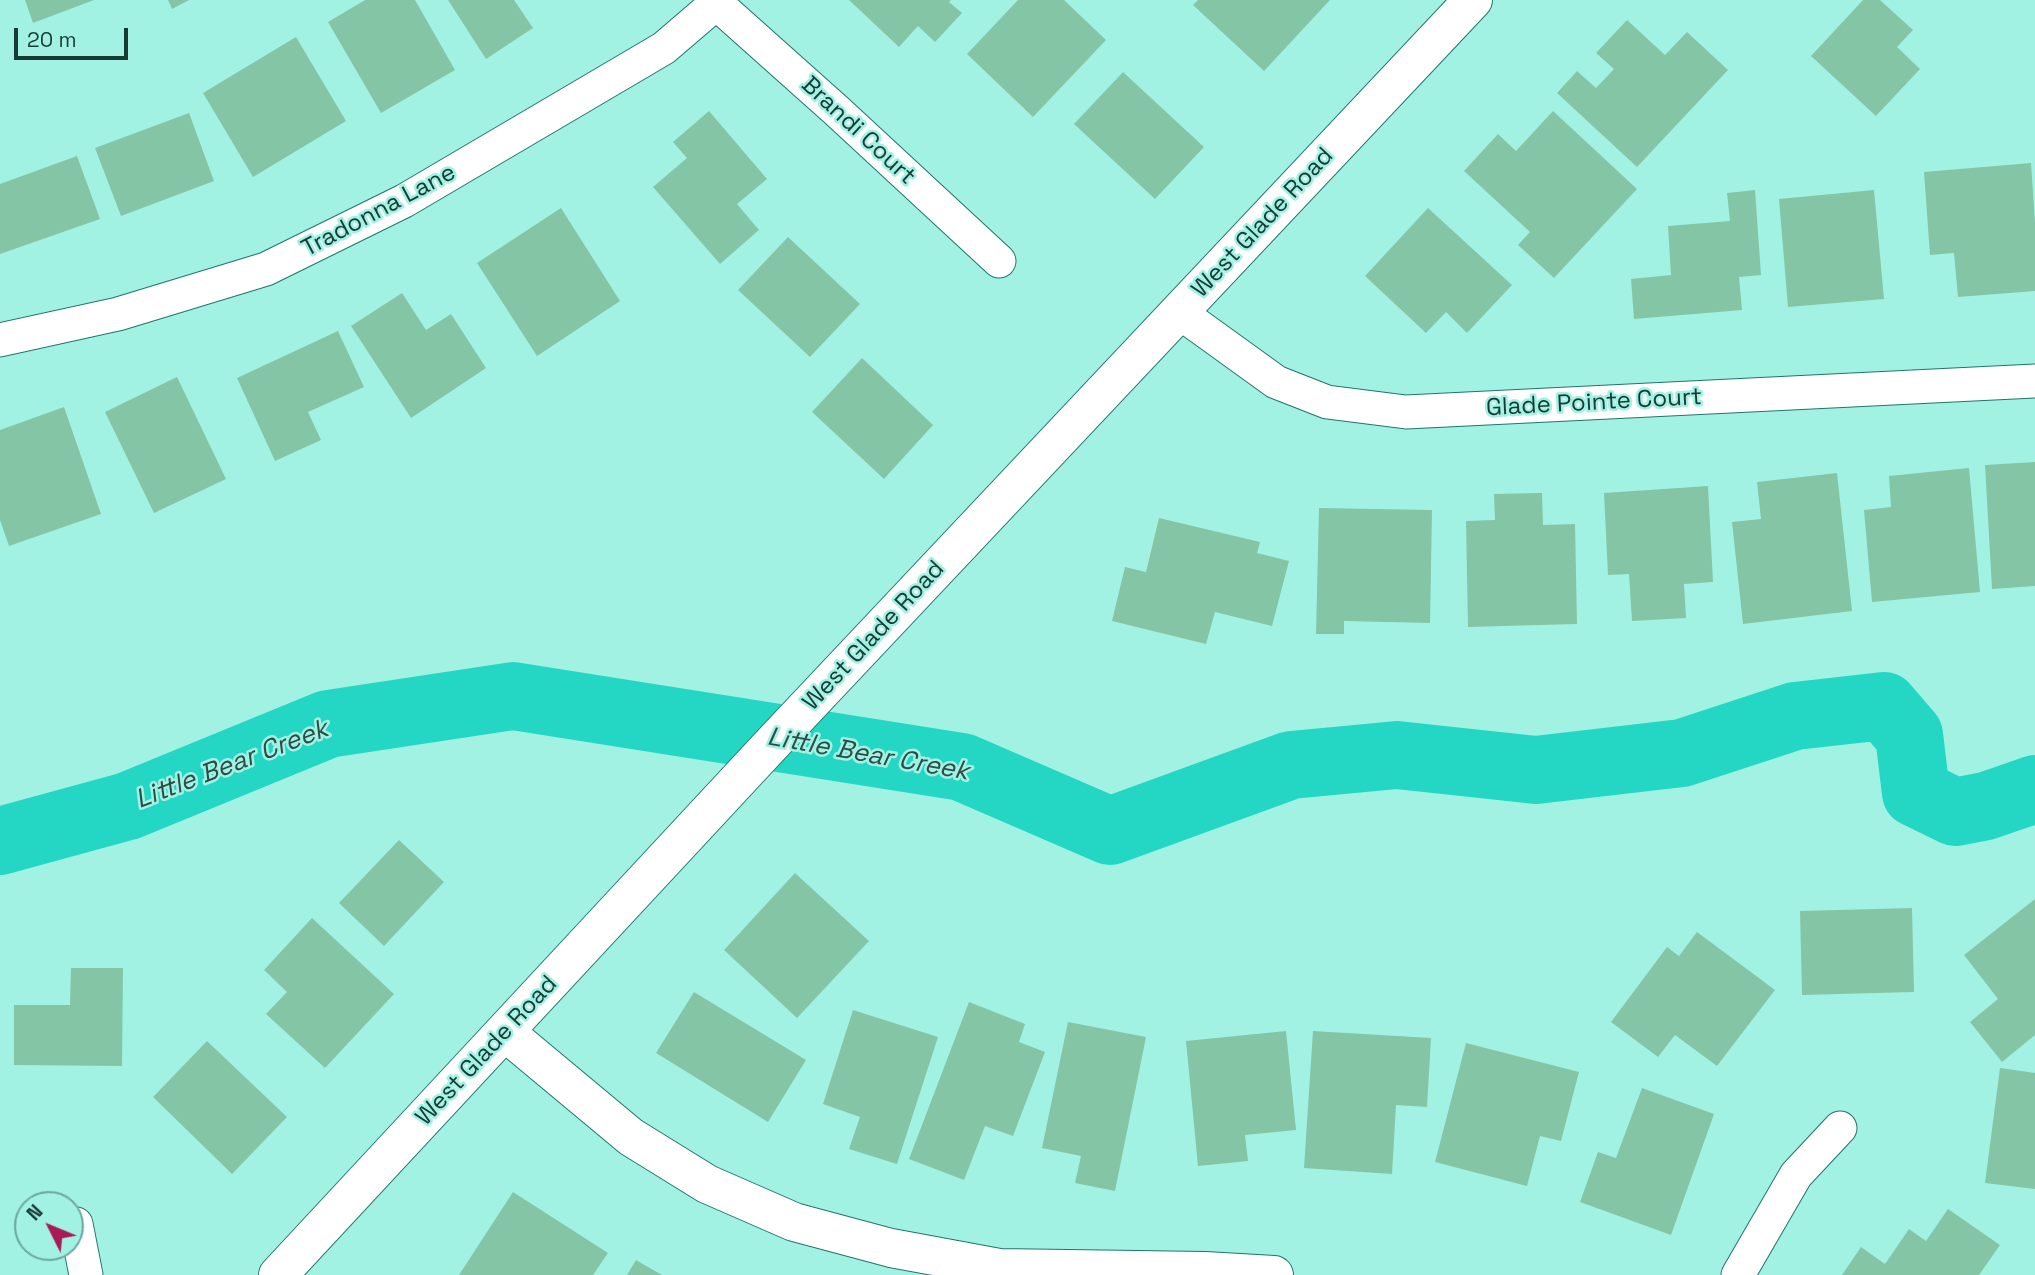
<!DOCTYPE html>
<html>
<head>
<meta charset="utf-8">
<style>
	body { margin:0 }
	#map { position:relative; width:2035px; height:1275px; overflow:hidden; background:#a2f2e4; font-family:"Space Grotesk",sans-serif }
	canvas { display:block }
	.north { position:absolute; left:14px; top:1191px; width:70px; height:70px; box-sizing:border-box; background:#a2f2e4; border:2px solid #6ba89e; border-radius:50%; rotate:313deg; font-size:19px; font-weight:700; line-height:28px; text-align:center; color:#183a35 }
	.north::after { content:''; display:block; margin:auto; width:24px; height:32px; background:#a91955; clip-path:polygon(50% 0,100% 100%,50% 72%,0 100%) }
	.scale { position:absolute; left:14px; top:28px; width:114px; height:32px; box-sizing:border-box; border:4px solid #183a35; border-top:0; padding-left:9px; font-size:21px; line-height:24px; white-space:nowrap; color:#183a35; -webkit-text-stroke:5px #a2f2e4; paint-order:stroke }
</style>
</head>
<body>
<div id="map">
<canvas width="2035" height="1275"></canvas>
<div class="north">N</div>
<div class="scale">20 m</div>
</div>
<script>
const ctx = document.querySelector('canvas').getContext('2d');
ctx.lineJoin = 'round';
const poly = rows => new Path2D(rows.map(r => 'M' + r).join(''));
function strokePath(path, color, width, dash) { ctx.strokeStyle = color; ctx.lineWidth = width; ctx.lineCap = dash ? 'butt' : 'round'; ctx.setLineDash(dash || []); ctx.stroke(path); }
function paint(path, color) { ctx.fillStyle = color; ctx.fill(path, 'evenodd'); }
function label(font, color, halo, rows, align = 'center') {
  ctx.font = font + ' "Space Grotesk",sans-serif'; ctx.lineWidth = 5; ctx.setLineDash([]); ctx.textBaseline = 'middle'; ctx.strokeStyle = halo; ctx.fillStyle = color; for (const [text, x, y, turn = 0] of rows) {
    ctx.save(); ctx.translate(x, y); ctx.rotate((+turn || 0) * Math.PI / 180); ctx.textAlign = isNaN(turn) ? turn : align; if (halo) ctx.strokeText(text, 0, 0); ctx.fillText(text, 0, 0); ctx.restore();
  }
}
const river = poly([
	[0,841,128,806,328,724,513,696,962,767,1110,831,1291,765,1397,755,1536,770,1682,753,1795,716,1884,706,1909,735,1916,793,1955,812,1986,806,2035,789]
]);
const building = poly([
	[25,0,94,0,33,23],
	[168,0,189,0,172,9],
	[365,0,415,0,455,70,381,113,328,22],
	[448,0,514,0,533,28,486,59],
	[849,0,951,0,949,2,962,13,935,42,918,26,899,47],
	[1018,0,1064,0,1106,40,1033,117,967,54],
	[1198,0,1330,0,1264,71,1193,5],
	[1863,0,1880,0,1913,30,1897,47,1920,69,1876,116,1811,56],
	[1627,20,1665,55,1687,32,1728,70,1637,167,1557,93,1577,71,1596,88,1614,69,1596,53],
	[296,37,346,121,253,177,203,93],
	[1123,72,1204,147,1155,199,1074,124],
	[709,111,767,179,737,204,759,230,720,264,653,187,687,158,673,142],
	[1553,111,1637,189,1554,278,1518,245,1530,232,1464,171,1498,134,1516,151],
	[189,113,214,181,121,216,95,148],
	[77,156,100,219,0,254,0,184],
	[2031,163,2035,223,2035,291,1958,297,1954,253,1930,255,1924,172],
	[1755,190,1761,275,1739,277,1742,310,1634,319,1631,279,1671,275,1668,226,1730,221,1727,193],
	[1874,190,1884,299,1788,307,1779,199],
	[561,208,620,301,537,356,477,263],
	[1428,208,1512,285,1467,333,1446,312,1426,333,1365,276],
	[788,237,860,304,810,357,738,290],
	[402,293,426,330,451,314,486,368,411,418,351,326],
	[338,331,364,387,308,412,321,440,275,461,237,378],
	[862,358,933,425,884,479,812,412],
	[177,377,226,479,154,513,105,412],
	[64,407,101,514,9,546,0,520,0,430],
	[2035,462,2035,586,1992,589,1985,465],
	[1969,468,1980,592,1872,602,1864,510,1891,507,1889,476],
	[1837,473,1852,611,1743,624,1732,522,1761,519,1757,482],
	[1708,486,1713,582,1684,584,1686,618,1632,621,1629,574,1608,575,1604,493],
	[1542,493,1543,525,1575,524,1577,624,1468,627,1466,521,1495,520,1494,494],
	[1319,508,1432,510,1430,623,1344,621,1344,634,1316,634],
	[1159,518,1260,542,1257,553,1289,561,1272,626,1215,612,1206,644,1112,621,1125,567,1146,572],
	[399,840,444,882,384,946,339,903],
	[795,873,869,941,797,1018,724,950],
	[2035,899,2035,1035,2002,1062,1970,1022,1998,999,1964,955],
	[1912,908,1914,992,1802,995,1800,911],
	[312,918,394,994,325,1068,266,1014,287,992,264,970],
	[1697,932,1775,990,1717,1066,1675,1035,1658,1057,1611,1022,1667,947,1679,956],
	[71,968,123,968,122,1066,14,1065,14,1005,70,1005],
	[694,992,806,1060,768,1122,656,1053],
	[969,1002,1025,1024,1019,1042,1045,1052,1013,1136,985,1126,964,1180,909,1159],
	[853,1010,938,1037,897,1164,849,1149,860,1117,823,1104],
	[1068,1022,1146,1037,1115,1191,1075,1183,1081,1156,1042,1148],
	[1286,1031,1296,1130,1245,1135,1248,1161,1198,1166,1186,1041],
	[1313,1031,1431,1038,1427,1107,1396,1105,1392,1174,1304,1168],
	[207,1041,287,1117,232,1174,153,1097],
	[1466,1043,1579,1072,1561,1141,1540,1136,1527,1186,1435,1162],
	[2000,1068,2035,1073,2035,1189,1985,1183],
	[1642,1088,1714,1114,1671,1235,1580,1202,1598,1152,1616,1158],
	[513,1192,608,1253,593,1275,459,1275],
	[1948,1209,2000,1245,1979,1275,1842,1275,1861,1247,1885,1264,1909,1229,1926,1241],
	[636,1260,662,1275,627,1275]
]);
const minor = poly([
	[716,3,837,111,999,261],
	[1179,312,1276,382,1327,402,1406,412,2035,381],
	[0,340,118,314,266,269,404,201,664,48,720,0],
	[76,1224,86,1275],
	[1738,1275,1796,1175,1840,1128]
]);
const tertiary = poly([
	[505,1032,631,1137,707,1184,794,1222,891,1248,999,1268,1205,1271,1274,1275]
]);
const secondary = poly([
	[278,1275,768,748,1473,0]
]);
const streetNames = [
	["Brandi Court",858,131,43],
	["Tradonna Lane",379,211,-28],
	["West Glade Road",1263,223,-47],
	["Glade Pointe Court",1594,403,-3],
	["West Glade Road",874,636,-47],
	["West Glade Road",487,1051,-47]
];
const waterNames = [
	["Little Bear Creek",868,755,10],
	["Little Bear Creek",232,765,-21]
];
strokePath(river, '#24d7c4', 68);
paint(building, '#84c5a6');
strokePath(minor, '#20756b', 35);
strokePath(tertiary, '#20756b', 40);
strokePath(secondary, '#20756b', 40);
strokePath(minor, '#fff', 33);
strokePath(tertiary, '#fff', 38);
strokePath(secondary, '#fff', 38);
label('24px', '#183a35', '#a2f2e4', streetNames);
label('italic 26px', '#2b4c47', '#a2f2e4', waterNames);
</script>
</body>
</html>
